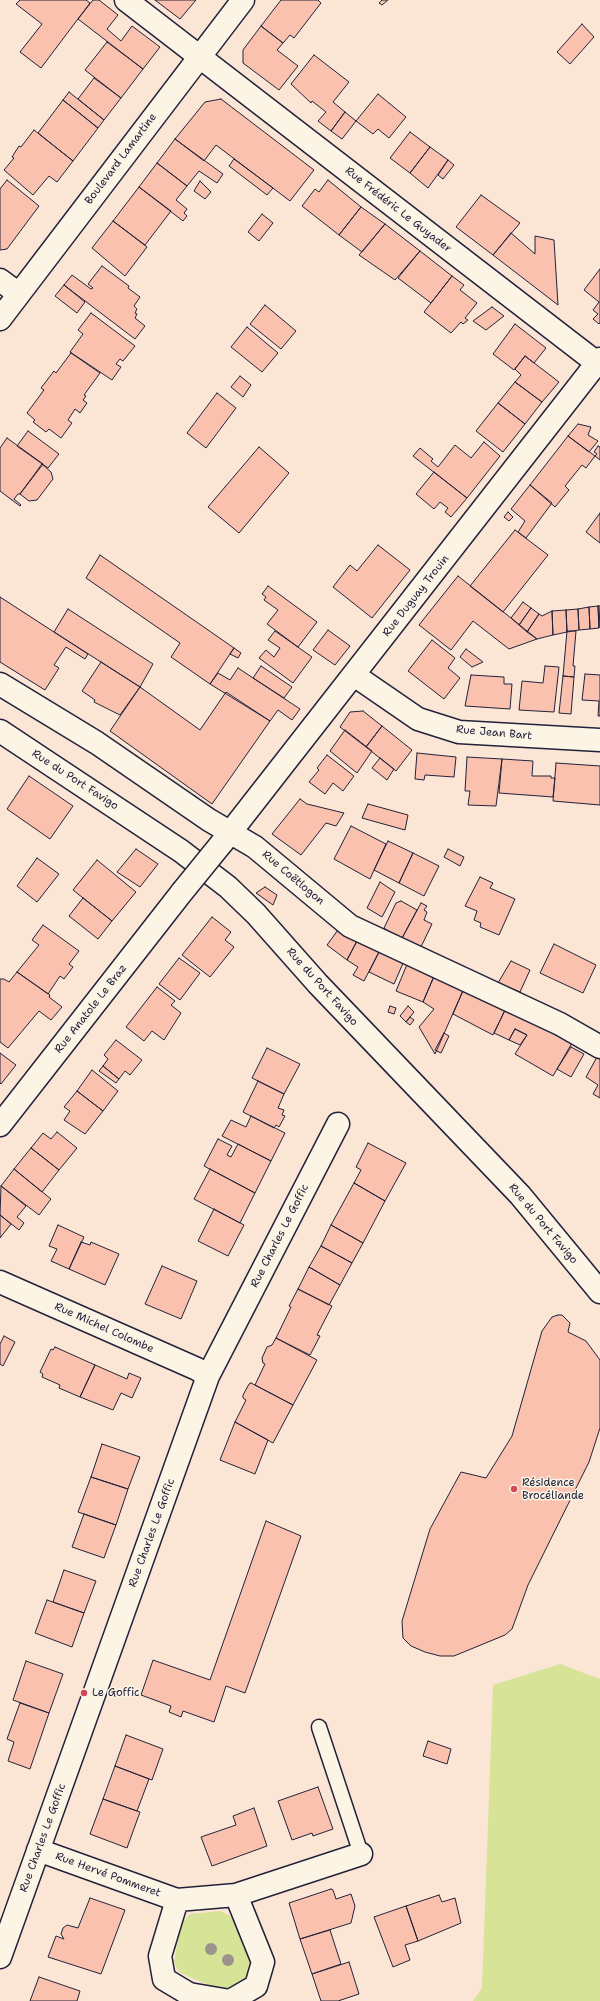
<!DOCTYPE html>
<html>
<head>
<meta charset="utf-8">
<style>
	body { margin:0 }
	canvas { display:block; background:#fbe5d4 }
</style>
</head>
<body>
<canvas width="600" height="2001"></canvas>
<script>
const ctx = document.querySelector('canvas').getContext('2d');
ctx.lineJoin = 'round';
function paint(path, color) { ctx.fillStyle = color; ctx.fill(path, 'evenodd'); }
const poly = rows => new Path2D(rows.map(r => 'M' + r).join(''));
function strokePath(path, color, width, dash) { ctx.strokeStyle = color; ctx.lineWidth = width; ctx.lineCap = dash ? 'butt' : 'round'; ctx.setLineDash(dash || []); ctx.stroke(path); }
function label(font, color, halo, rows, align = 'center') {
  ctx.font = font + ' "Shantell Sans",sans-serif'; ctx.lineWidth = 3; ctx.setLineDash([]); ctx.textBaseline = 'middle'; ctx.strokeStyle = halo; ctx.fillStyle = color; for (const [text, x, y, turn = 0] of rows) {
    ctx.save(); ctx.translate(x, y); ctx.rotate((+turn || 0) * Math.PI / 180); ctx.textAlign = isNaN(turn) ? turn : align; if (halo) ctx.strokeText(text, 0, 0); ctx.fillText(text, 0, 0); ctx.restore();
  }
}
const green = poly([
	[560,1664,600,1679,600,2001,473,2001,482,1988,493,1685],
	[221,1911,234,1918,242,1926,251,1963,245,1982,233,1989,220,1990,190,1977,179,1972,174,1962,181,1924,190,1914]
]);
const building = poly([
	[20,0,86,0,90,3,41,68,20,52,42,24,16,4,20,0],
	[93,0,99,0,118,15,107,29,121,41,132,26,160,47,143,69,78,19,93,0],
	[155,0,196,0,180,19,155,0],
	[281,0,318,0,321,3,294,38,290,35,283,43,261,26,281,0],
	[382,0,388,0,382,5,379,3,382,0],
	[582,24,594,37,570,64,557,52,582,24],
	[261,26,283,43,277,50,298,66,279,90,243,63,243,50,261,26],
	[107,42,143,69,121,98,85,70,107,42],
	[314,55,349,82,333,102,345,112,331,131,318,121,326,112,312,101,311,103,291,84,314,55],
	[94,78,121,98,104,120,78,99,94,78],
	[69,92,104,120,98,128,63,100,69,92],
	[378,94,406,117,389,138,378,129,373,134,356,121,378,94],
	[221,99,314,170,290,201,216,145,204,161,175,139,205,102,221,99],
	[63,100,98,128,73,161,38,133,63,100],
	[345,112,356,121,342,139,331,131,345,112],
	[34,130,73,161,57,182,49,176,33,195,4,170,14,158,12,157,19,146,21,147,34,130],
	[410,132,430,147,410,173,390,158,410,132],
	[175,139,223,174,217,183,199,171,187,186,157,163,175,139],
	[430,147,448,160,428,188,410,173,430,147],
	[234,159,273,188,267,195,229,166,234,159],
	[448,160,454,165,443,179,438,175,448,160],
	[157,163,187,186,176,200,187,209,184,213,187,216,183,221,139,187,157,163],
	[7,180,39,206,7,249,0,250,0,189,7,180],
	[328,180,361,207,339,235,302,206,315,189,319,192,328,180],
	[200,181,211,192,205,199,194,191,200,181],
	[139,187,171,211,145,245,113,221,139,187],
	[481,195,520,223,493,255,456,227,481,195],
	[361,207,385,224,362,252,339,235,361,207],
	[262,214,273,223,259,241,248,232,262,214],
	[113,221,147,247,125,276,92,248,113,221],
	[385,224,420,251,395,280,359,255,385,224],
	[511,233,535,254,535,236,554,240,558,305,493,255,511,233],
	[420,251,452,276,431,303,398,278,420,251],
	[102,266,129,286,128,288,140,297,134,306,137,309,135,313,137,314,135,318,145,326,135,339,64,285,72,275,91,289,93,288,88,284,102,266],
	[600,269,600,323,599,324,593,319,598,314,593,310,599,302,584,290,600,269],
	[452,276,464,285,460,290,477,303,465,318,468,320,463,324,461,322,451,333,424,312,452,276],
	[64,285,85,302,77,313,55,296,64,285],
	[265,305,296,331,281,349,250,324,265,305],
	[492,307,504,316,486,330,473,321,492,307],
	[91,313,135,346,123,361,120,359,116,364,121,367,112,380,70,352,83,334,78,330,91,313],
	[515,324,546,348,534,363,525,356,514,370,493,354,515,324],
	[247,327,278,353,262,372,231,347,247,327],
	[71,353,100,373,84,395,86,396,83,400,87,403,80,413,75,409,68,420,72,423,61,438,49,429,46,432,33,422,35,420,27,413,44,390,41,388,54,371,56,373,71,353],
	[525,356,559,382,542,402,515,382,521,375,515,369,525,356],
	[240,376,251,385,243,397,231,387,240,376],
	[515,382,542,402,525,424,498,403,515,382],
	[217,393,236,408,206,448,187,433,217,393],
	[498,403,525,424,503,452,476,431,498,403],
	[578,424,591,427,588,435,598,441,589,452,568,436,578,424],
	[28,431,59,454,48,468,17,446,28,431],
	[568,436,595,456,586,468,582,465,565,486,569,490,555,507,530,485,568,436],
	[7,438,43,464,20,494,18,494,14,499,21,505,20,506,0,491,0,448,7,438],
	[484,442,500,456,467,498,413,456,420,448,433,459,431,461,438,467,455,445,471,458,484,442],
	[598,446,600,447,600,460,595,456,597,454,594,452,598,446],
	[259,447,289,473,239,533,208,507,259,447],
	[42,464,51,472,53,479,37,500,29,501,20,494,42,464],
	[434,472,467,498,451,517,445,512,448,508,440,502,434,509,416,494,434,472],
	[530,485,552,503,526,538,518,532,525,521,511,509,530,485],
	[508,512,513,517,509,521,504,517,508,512],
	[600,513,600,543,586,532,600,513],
	[515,530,548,555,503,612,470,586,515,530],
	[378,545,410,570,372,618,333,587,350,565,357,571,378,545],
	[100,555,234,648,210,684,171,657,180,643,86,578,100,555],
	[458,576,511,618,537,639,509,649,473,621,451,650,419,625,458,576],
	[268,586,317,622,298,647,267,624,278,610,264,600,266,597,262,594,268,586],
	[0,597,88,654,85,659,66,647,54,665,59,668,45,690,0,662,0,597],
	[523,602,531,608,519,625,511,618,523,602],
	[598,606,599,628,590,629,589,607,598,606],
	[598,606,600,606,599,628,598,606],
	[589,607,590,629,579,630,578,609,589,607],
	[531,608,539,614,527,632,519,625,531,608],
	[68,609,153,664,140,687,54,632,68,609],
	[578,609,579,630,567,632,566,610,578,609],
	[566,610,567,632,553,635,552,611,566,610],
	[552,611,553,635,537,639,527,632,539,614,542,616,552,611],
	[328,630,350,646,335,665,313,650,328,630],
	[275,631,312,657,293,683,259,658,266,650,274,657,280,648,268,640,275,631],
	[567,631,576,631,573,666,575,666,574,677,563,676,567,631],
	[432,640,455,658,448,668,460,678,444,699,408,671,432,640],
	[234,648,241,653,238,658,230,654,234,648],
	[466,649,483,662,472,667,460,657,466,649],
	[101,662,140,687,120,715,94,702,95,700,82,691,101,662],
	[261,666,292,687,284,698,253,678,261,666],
	[545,666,559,667,554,712,519,710,522,681,543,683,545,666],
	[238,668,300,709,292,720,278,710,270,721,210,684,218,673,230,680,238,668],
	[585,674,600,675,600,716,598,716,599,701,582,700,585,674],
	[471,675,504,677,504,684,512,684,510,709,465,706,471,675],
	[563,676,574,677,571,714,559,713,563,676],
	[140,687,200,730,226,692,270,721,212,804,110,731,140,687],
	[363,711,382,726,366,747,340,727,350,712,363,711],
	[382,726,412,750,396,771,366,747,382,726],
	[345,730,372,751,357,773,330,751,345,730],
	[417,753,456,757,454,777,425,775,424,780,415,779,417,753],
	[327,755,354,776,343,791,333,783,325,794,309,782,319,770,317,768,327,755],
	[467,757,502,759,496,806,468,805,470,791,465,791,467,757],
	[380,758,394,769,387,780,372,768,380,758],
	[502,759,533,761,532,776,551,776,551,778,555,778,553,797,499,793,502,759],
	[556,763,600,766,600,805,553,801,556,763],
	[29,776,73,806,50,839,7,809,29,776],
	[300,799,307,804,344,813,336,826,326,823,301,855,272,834,300,799],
	[368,804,408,815,405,830,362,818,368,804],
	[351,826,386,844,370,879,334,859,351,826],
	[388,841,413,853,399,883,374,870,388,841],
	[136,849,158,864,140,887,117,872,136,849],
	[448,849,464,857,460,866,444,857,448,849],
	[413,853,439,866,424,896,399,883,413,853],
	[37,858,59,874,37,902,17,886,37,858],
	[97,860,136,892,112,921,73,890,97,860],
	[480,877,493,883,490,888,515,899,499,935,480,927,481,923,474,920,477,911,465,906,480,877],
	[380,882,395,892,382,917,367,908,380,882],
	[265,887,277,895,273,905,256,893,265,887],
	[83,898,112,921,98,939,69,916,83,898],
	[401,901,417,910,401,940,384,928,396,903,401,901],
	[421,903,427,906,424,910,427,912,424,920,432,924,420,949,401,940,421,903],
	[212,917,231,932,225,940,234,947,210,977,182,955,212,917],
	[43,925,79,951,69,964,73,967,64,979,60,976,48,994,17,972,39,945,32,940,43,925],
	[338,930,357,941,347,960,327,945,338,930],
	[357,941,380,950,364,981,353,975,358,967,347,960,357,941],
	[554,944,596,965,583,993,540,973,554,944],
	[380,950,404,961,394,984,369,972,380,950],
	[179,958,200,973,180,1000,159,984,179,958],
	[511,961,530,970,520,992,498,983,511,961],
	[408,962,435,974,423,1002,396,991,408,962],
	[17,972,50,995,49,997,62,1007,51,1020,39,1011,8,1048,0,1042,0,979,4,979,9,982,17,972],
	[435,974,465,986,435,1054,419,1027,434,1009,423,1002,435,974],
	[465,986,507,1006,493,1035,453,1014,465,986],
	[157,987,175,1001,171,1005,181,1013,164,1040,152,1031,144,1041,126,1027,157,987],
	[390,1006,396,1008,394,1014,388,1012,390,1006],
	[408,1006,414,1012,406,1022,400,1016,408,1006],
	[506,1008,525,1015,572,1043,553,1076,515,1054,527,1035,515,1029,509,1040,494,1033,506,1008],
	[410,1017,414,1020,410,1025,406,1022,410,1017],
	[515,1029,527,1035,520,1045,509,1040,515,1029],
	[444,1033,449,1036,441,1053,435,1050,444,1033],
	[116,1040,142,1060,130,1075,125,1071,119,1079,103,1066,108,1059,104,1055,116,1040],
	[571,1047,584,1054,571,1077,557,1069,571,1047],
	[267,1048,300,1064,284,1094,252,1078,267,1048],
	[0,1053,16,1065,1,1084,0,1083,0,1053],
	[597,1057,600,1059,600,1098,593,1094,598,1085,586,1077,597,1057],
	[103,1066,119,1079,116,1083,99,1071,103,1066],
	[92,1070,118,1091,103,1111,77,1091,92,1070],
	[258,1081,284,1094,278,1108,284,1110,282,1115,285,1116,279,1127,276,1125,274,1128,243,1112,258,1081],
	[77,1091,103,1111,85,1134,64,1120,70,1111,64,1107,77,1091],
	[251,1116,285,1133,271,1161,222,1136,231,1120,246,1127,251,1116],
	[57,1132,77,1148,59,1170,31,1148,43,1133,51,1139,57,1132],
	[218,1139,232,1146,227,1155,231,1157,238,1144,271,1161,255,1193,204,1166,218,1139],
	[368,1143,406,1163,385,1201,354,1183,361,1170,356,1167,368,1143],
	[31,1148,59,1170,42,1192,14,1169,31,1148],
	[14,1169,51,1199,39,1215,1,1186,14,1169],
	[210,1169,255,1193,240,1223,194,1199,210,1169],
	[354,1183,385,1201,363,1243,331,1225,354,1183],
	[1,1186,26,1206,17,1217,24,1223,19,1230,0,1215,1,1186],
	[214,1209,244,1225,228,1256,198,1241,214,1209],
	[0,1215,11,1224,0,1238,0,1215],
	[58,1225,84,1237,69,1269,51,1261,57,1249,49,1246,58,1225],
	[331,1225,363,1243,352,1263,321,1246,331,1225],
	[81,1242,90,1245,91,1242,119,1254,105,1285,69,1269,81,1242],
	[321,1246,352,1263,340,1285,309,1267,321,1246],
	[162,1266,197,1281,181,1319,145,1304,162,1266],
	[309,1267,340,1285,329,1305,298,1289,309,1267],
	[298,1289,332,1306,317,1335,320,1336,310,1355,276,1338,291,1307,289,1306,298,1289],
	[558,1315,562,1315,570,1323,568,1332,586,1341,600,1360,600,1428,589,1462,528,1585,512,1629,505,1635,454,1656,440,1656,425,1652,411,1646,403,1638,402,1621,430,1529,461,1472,486,1478,512,1436,542,1331,552,1317,558,1315],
	[4,1336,15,1342,3,1366,0,1364,0,1344,4,1336],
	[276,1338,317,1360,293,1405,255,1385,265,1364,263,1363,262,1358,267,1347,272,1345,276,1338],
	[55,1347,95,1365,80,1397,59,1388,60,1385,42,1377,43,1374,40,1372,51,1349,53,1350,55,1347],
	[95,1365,127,1379,129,1373,141,1378,132,1398,121,1393,113,1410,80,1397,95,1365],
	[251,1383,293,1405,273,1443,235,1422,246,1400,243,1398,243,1395,249,1384,251,1383],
	[235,1422,268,1440,255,1474,220,1460,235,1422],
	[102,1444,140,1457,128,1489,91,1477,102,1444],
	[91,1477,128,1489,116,1525,78,1512,91,1477],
	[84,1514,116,1525,104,1558,72,1547,84,1514],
	[266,1521,301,1536,245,1693,226,1686,214,1722,183,1711,181,1717,169,1712,171,1706,141,1695,153,1660,210,1680,266,1521],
	[64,1570,96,1581,84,1613,53,1602,64,1570],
	[47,1600,84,1613,72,1647,35,1633,47,1600],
	[26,1661,63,1674,49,1713,13,1700,26,1661],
	[20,1703,49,1713,30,1769,8,1761,14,1742,7,1739,20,1703],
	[126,1735,163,1749,152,1780,115,1766,126,1735],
	[428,1741,451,1749,447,1764,423,1756,428,1741],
	[115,1766,149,1779,137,1811,103,1799,115,1766],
	[318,1787,333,1829,313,1836,312,1833,292,1840,278,1801,318,1787],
	[103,1799,140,1812,127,1848,90,1834,103,1799],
	[254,1808,267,1846,212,1866,201,1837,236,1825,233,1816,254,1808],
	[331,1889,333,1890,336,1899,351,1894,355,1906,351,1923,300,1939,289,1903,331,1889],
	[439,1895,442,1902,455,1898,461,1923,418,1941,406,1906,439,1895],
	[90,1898,125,1910,101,1974,48,1957,56,1936,64,1939,61,1934,63,1928,67,1925,78,1928,90,1898],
	[406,1906,418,1941,405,1945,410,1960,393,1967,374,1917,406,1906],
	[330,1930,341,1964,312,1974,300,1939,330,1930],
	[349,1962,359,1994,338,2001,321,2001,312,1974,349,1962],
	[39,1977,80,1991,77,2001,30,2001,39,1977]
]);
const lane = poly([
	[319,1727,361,1854]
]);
const street = poly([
	[126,0,597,363],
	[0,280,19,294],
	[0,319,243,0],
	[354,675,418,719,459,732,600,740],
	[0,684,97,743,209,820,255,847,350,926,560,1024,600,1047],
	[222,843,600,359],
	[0,1125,182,892],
	[0,1282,197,1369,208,1376],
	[38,1850,177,1900,236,1895,361,1854],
	[177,1900,160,1956,164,1979,189,1994,230,2001,256,1986,263,1962,236,1895],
	[0,1957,208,1376,338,1124]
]);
const secondary = poly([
	[0,731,181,851,228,887,256,914,318,984,520,1195,600,1292]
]);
const streetBridge = poly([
	[182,892,221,844]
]);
const trees = [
	[211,1949],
	[228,1960]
];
const markers = [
	[514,1489,4,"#d1495b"],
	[84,1693,4,"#d1495b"]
];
const streetNames = [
	["Boulevard Lamartine",121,159,-53],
	["Rue Frédéric Le Guyader",398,210,38],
	["Rue Duguay Trouin",416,596,-52],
	["Rue Jean Bart",494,733,5],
	["Rue du Port Favigo",75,780,33],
	["Rue Coëtlogon",293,878,40],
	["Rue du Port Favigo",322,987,48],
	["Rue Anatole Le Braz",91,1009,-52],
	["Rue du Port Favigo",543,1224,50],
	["Rue Charles Le Goffic",280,1236,-63],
	["Rue Michel Colombe",104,1328,24],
	["Rue Charles Le Goffic",152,1533,-70],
	["Rue Charles Le Goffic",43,1838,-70],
	["Rue Hervé Pommeret",108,1875,20]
];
const poiNames = [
	["Résidence",522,1483],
	["Brocéliande",522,1496],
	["Le Goffic",92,1693]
];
paint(green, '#d7e497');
paint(building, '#f9c1ae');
strokePath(building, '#22223b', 1);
strokePath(lane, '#22223b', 17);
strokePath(street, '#22223b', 25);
strokePath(secondary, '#22223b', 25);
strokePath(lane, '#fcf5e5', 14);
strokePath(street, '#fcf5e5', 22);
strokePath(secondary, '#fcf5e5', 22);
strokePath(streetBridge, '#22223b', 25, []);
strokePath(streetBridge, '#fcf5e5', 22);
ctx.fillStyle = '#9c948c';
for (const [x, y] of trees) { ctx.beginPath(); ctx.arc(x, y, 6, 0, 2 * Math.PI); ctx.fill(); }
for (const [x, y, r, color] of markers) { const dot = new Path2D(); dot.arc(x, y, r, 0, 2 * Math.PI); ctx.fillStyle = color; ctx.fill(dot); strokePath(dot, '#fcf5e5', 1.5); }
label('11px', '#22223b', '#fcf5e5', streetNames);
label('11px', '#22223b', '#fcf5e5', poiNames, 'left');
</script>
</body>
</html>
